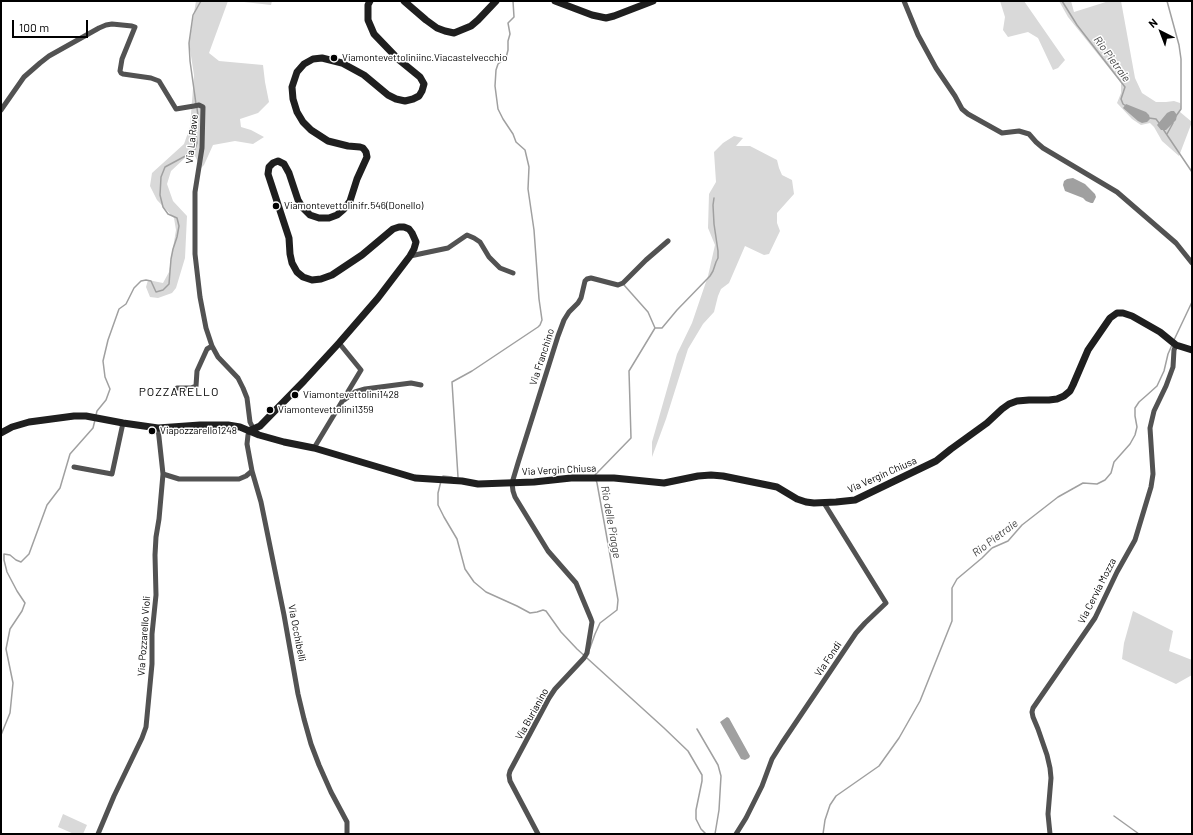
<!DOCTYPE html>
<html>
<head>
<meta charset="utf-8">
<style>
	body { margin:0 }
	#map { position:relative; width:1193px; height:835px; overflow:hidden; background:#fff; font-family:Barlow,sans-serif }
	canvas { display:block }
	.frame { position:absolute; inset:0; border:2px solid #000; pointer-events:none }
	.north { position:absolute; left:1141px; top:12px; width:40px; height:40px; -webkit-text-stroke:3px #fff; paint-order:stroke; rotate:318deg; font-size:11px; font-weight:700; line-height:16px; text-align:center; color:#000 }
	.north::after { content:''; display:block; margin:auto; width:14px; height:18px; background:#000; clip-path:polygon(50% 0,100% 100%,50% 72%,0 100%) }
	.scale { position:absolute; left:12px; top:20px; width:76px; height:18px; box-sizing:border-box; border:2px solid #000; border-top:0; padding-left:5px; font-size:12px; line-height:14px; white-space:nowrap; color:#000; -webkit-text-stroke:3px #fff; paint-order:stroke }
</style>
</head>
<body>
<div id="map">
<canvas width="1193" height="835"></canvas>
<div class="frame"></div>
<div class="north">N</div>
<div class="scale">100 m</div>
</div>
<script>
const ctx = document.querySelector('canvas').getContext('2d');
ctx.lineJoin = 'round';
function paint(path, color) { ctx.fillStyle = color; ctx.fill(path, 'evenodd'); }
const poly = rows => new Path2D(rows.map(r => 'M' + r).join(''));
function strokePath(path, color, width, dash) { ctx.strokeStyle = color; ctx.lineWidth = width; ctx.lineCap = dash ? 'butt' : 'round'; ctx.setLineDash(dash || []); ctx.stroke(path); }
function label(font, color, halo, rows, align = 'center') {
  ctx.font = font + ' Barlow,sans-serif'; ctx.lineWidth = 3; ctx.setLineDash([]); ctx.textBaseline = 'middle'; ctx.strokeStyle = halo; ctx.fillStyle = color; for (const [text, x, y, turn = 0] of rows) {
    ctx.save(); ctx.translate(x, y); ctx.rotate((+turn || 0) * Math.PI / 180); ctx.textAlign = isNaN(turn) ? turn : align; if (halo) ctx.strokeText(text, 0, 0); ctx.fillText(text, 0, 0); ctx.restore();
  }
}
const green = poly([
	[196,1,228,1,209,53,219,61,263,65,265,82,269,102,258,113,240,119,241,127,251,130,264,137,253,144,235,141,213,145,204,165,201,168,195,156,186,157,171,171,167,184,173,201,187,216,185,258,176,288,172,293,158,298,150,297,146,287,148,280,163,283,169,272,176,230,174,218,157,200,150,186,152,173,184,144,190,127,194,75,189,43],
	[235,1,272,1,271,5],
	[1000,1,1024,1,1065,60,1058,68,1053,70,1038,38,1028,32,1008,37,1003,30,1005,17],
	[1059,1,1071,1,1074,12,1109,1,1121,1,1135,78,1142,93,1156,102,1166,102,1174,101,1180,103,1181,107,1180,112,1192,122,1179,156,1162,141,1154,127,1150,123,1141,125,1132,119,1117,103,1121,93,1121,83,1068,17],
	[734,136,743,138,736,146,750,146,777,160,779,168,782,175,792,180,794,194,777,213,777,223,780,231,769,254,764,255,745,246,729,283,721,289,718,296,714,312,703,324,688,349,666,419,652,457,652,442,677,354,692,323,708,276,715,245,708,228,709,194,716,182,714,152,723,143],
	[1133,611,1173,631,1169,651,1192,660,1192,675,1176,684,1122,659,1124,643],
	[63,814,87,825,83,834,74,834,58,827]
]);
const water = poly([
	[1126,104,1146,112,1149,115,1150,119,1147,122,1142,123,1138,121,1123,108],
	[1171,111,1174,111,1177,115,1176,120,1166,130,1161,130,1157,125,1167,113],
	[1073,178,1085,184,1095,194,1096,197,1093,203,1091,203,1086,201,1083,198,1065,191,1063,185,1064,181,1067,179],
	[727,717,729,718,750,756,749,758,745,760,741,759,720,722]
]);
const stream = poly([
	[1062,1,1077,25,1125,87,1121,99,1123,104,1126,106],
	[1167,1,1179,45,1181,59,1181,109,1176,116],
	[196,104,190,61,189,43,193,15,201,1],
	[1149,118,1156,119,1159,123],
	[1163,129,1192,172],
	[1167,134,1173,123],
	[624,285,648,312,655,328],
	[655,328,662,328,677,310,710,276,713,271,716,262,718,258,718,251,714,224,713,205,714,198],
	[1174,340,1192,302],
	[96,415,97,411,106,400,110,389,105,377,103,361,108,340,119,309,126,304,134,288,141,281,146,280,151,281,156,292,163,290,169,284,171,259,173,249,177,237,179,226,177,218,168,214,163,207,160,195,161,177,165,167,191,153,195,149,197,143,195,124,195,119,198,116,197,108],
	[595,475,631,438,629,371,655,328],
	[458,477,452,382,472,371,538,327,540,325,542,320,539,299,534,230,528,189,529,167,525,150,516,142,513,134,503,119,498,109,495,86,496,70,498,64,506,58,508,50,508,41,510,34,508,23,514,17,513,1],
	[443,478,443,476,452,477],
	[441,481,438,493,438,505,444,517,457,539,465,569,474,582,486,592,517,606,530,613,537,612,543,610,546,611,561,632,577,649,664,728,688,751,702,775,702,781,696,810,696,819,701,829,706,834],
	[590,648,595,634,600,623,617,610,618,600,605,527,597,483,596,480],
	[697,729,718,765,721,776,719,810,715,834],
	[1,735,10,713,13,683,6,649,10,629,22,611,25,603,17,591,7,572,4,560,4,554,10,555,16,560,21,562,29,554,47,505,60,488,70,454,93,428,95,420],
	[1114,816,1139,834],
	[823,834,825,820,830,805,836,796,879,766,899,738,920,701,952,621,952,588,957,579,982,558,992,548,1008,541,1022,525,1058,497,1083,483,1097,484,1105,480,1111,473,1114,462,1130,444,1135,435,1137,427,1135,416,1135,408,1139,402,1147,395,1157,386,1164,371,1168,354,1172,345]
]);
const street = poly([
	[904,1,918,35,936,68,955,96,962,109,968,114,1002,133,1019,131,1029,134,1036,142,1043,148,1117,192,1176,243,1192,263],
	[1,110,24,77,40,63,49,56,99,28,106,25,112,24,132,26,135,27,122,59,120,71,121,73,123,74,151,78,159,81,176,109,194,106,199,105,203,107,202,148,195,192,195,254,200,297,206,328,212,346,218,357,238,378,243,388,247,398,250,422,253,428],
	[410,256,448,248,467,235,474,238,480,242,489,257,500,268,513,273],
	[177,388,191,388,196,386,197,371,207,349,212,346],
	[344,400,355,392,365,389,411,383,421,385],
	[249,431,248,435,247,444,252,471,261,502,284,615,298,694,304,719,311,744,319,765,331,792,347,822,347,834],
	[314,448,361,370,339,343],
	[74,467,112,474,123,423],
	[163,474,179,479,239,479,246,476,252,471],
	[98,834,114,796,142,738,146,727,152,664,152,634,156,595,155,555,156,537,159,519,163,474,158,428],
	[538,834,510,781,509,775,510,771,549,698,555,689,584,658,587,653,592,622,591,619,576,583,548,551,515,497,513,491,512,483,518,463,558,336,564,320,569,312,578,303,581,298,585,281,587,279,591,278,618,285,623,283,646,260,668,241],
	[736,834,746,818,762,786,772,759,782,743,856,633,865,623,886,603,824,503],
	[1050,834,1048,814,1051,778,1050,768,1047,755,1038,729,1033,717,1032,712,1033,708,1095,618,1117,572,1135,540,1151,487,1153,474,1150,428,1154,411,1166,386,1173,367,1174,350,1176,345]
]);
const secondary = poly([
	[404,1,426,20,437,28,445,31,454,33,471,26,478,20,496,1],
	[555,1,592,15,606,18,614,16,653,1],
	[249,431,260,426,304,381,339,343,378,298,410,256,414,249,416,242,412,233,409,229,404,227,399,227,393,229,362,255,332,275,321,279,312,280,303,277,297,272,292,263,290,254,289,238,268,174,269,167,273,163,278,161,284,164,289,173,298,200,303,208,310,215,319,218,329,218,337,215,344,209,350,201,357,179,367,157,366,152,363,148,360,147,348,146,328,141,311,130,303,122,297,112,293,99,292,87,297,72,304,64,313,59,322,58,342,63,364,75,388,95,396,99,405,101,413,99,419,96,422,91,424,84,420,77,398,59,374,34,368,20,368,5,370,1],
	[1,433,12,427,29,422,74,416,86,416,123,423,158,428,200,425,228,425,240,427,259,435,284,442,314,448,415,478,462,481,478,484,534,482,571,478,614,478,664,483,698,476,711,475,723,476,777,487,797,499,806,502,814,503,836,502,855,500,936,461,951,449,987,423,1002,409,1009,404,1017,401,1029,400,1049,400,1057,399,1064,396,1070,391,1073,385,1088,350,1110,318,1117,313,1123,313,1132,316,1160,332,1176,345,1192,350]
]);
const markers = [
	[334,58,4,"#000"],
	[276,206,4,"#000"],
	[295,395,4,"#000"],
	[270,410,4,"#000"],
	[152,431,4,"#000"]
];
const poiNames = [
	["Viamontevettoliniinc.Viacastelvecchio",342,58],
	["Viamontevettolinifr.546(Donello)",284,206],
	["Viamontevettolini1428",303,395],
	["Viamontevettolini1359",278,410],
	["Viapozzarello1248",160,431]
];
const streetNames = [
	["Via La Rave",192,139,-84],
	["Via Franchino",542,357,-72],
	["Via Vergin Chiusa",559,470,-3],
	["Via Vergin Chiusa",882,475,-24],
	["Via Cervia Mozza",1097,591,-63],
	["Via Occhibelli",297,633,79],
	["Via Pozzarello Violi",144,636,-86],
	["Via Fondi",828,659,-56],
	["Via Burianino",532,714,-61]
];
const waterNames = [
	["Rio Pietraie",1112,59,54],
	["Rio delle Piagge",611,522,80],
	["Rio Pietraie",995,538,-37]
];
const quarterNames = [
	["POZZARELLO",179,392]
];
paint(green, '#d9d9d9');
paint(water, '#a0a0a0');
strokePath(stream, '#a0a0a0', 1.5);
strokePath(street, '#525252', 5);
strokePath(secondary, '#1f1f1f', 7);
for (const [x, y, r, color] of markers) { const dot = new Path2D(); dot.arc(x, y, r, 0, 2 * Math.PI); ctx.fillStyle = color; ctx.fill(dot); strokePath(dot, '#fff', 1.5); }
label('10px', '#000', '#fff', poiNames, 'left');
label('10px', '#000', '#fff', streetNames);
label('italic 11px', '#414141', '#fff', waterNames);
ctx.letterSpacing = '1px';
label('12px', '#000', '#fff', quarterNames);
ctx.letterSpacing = '0px';
</script>
</body>
</html>
